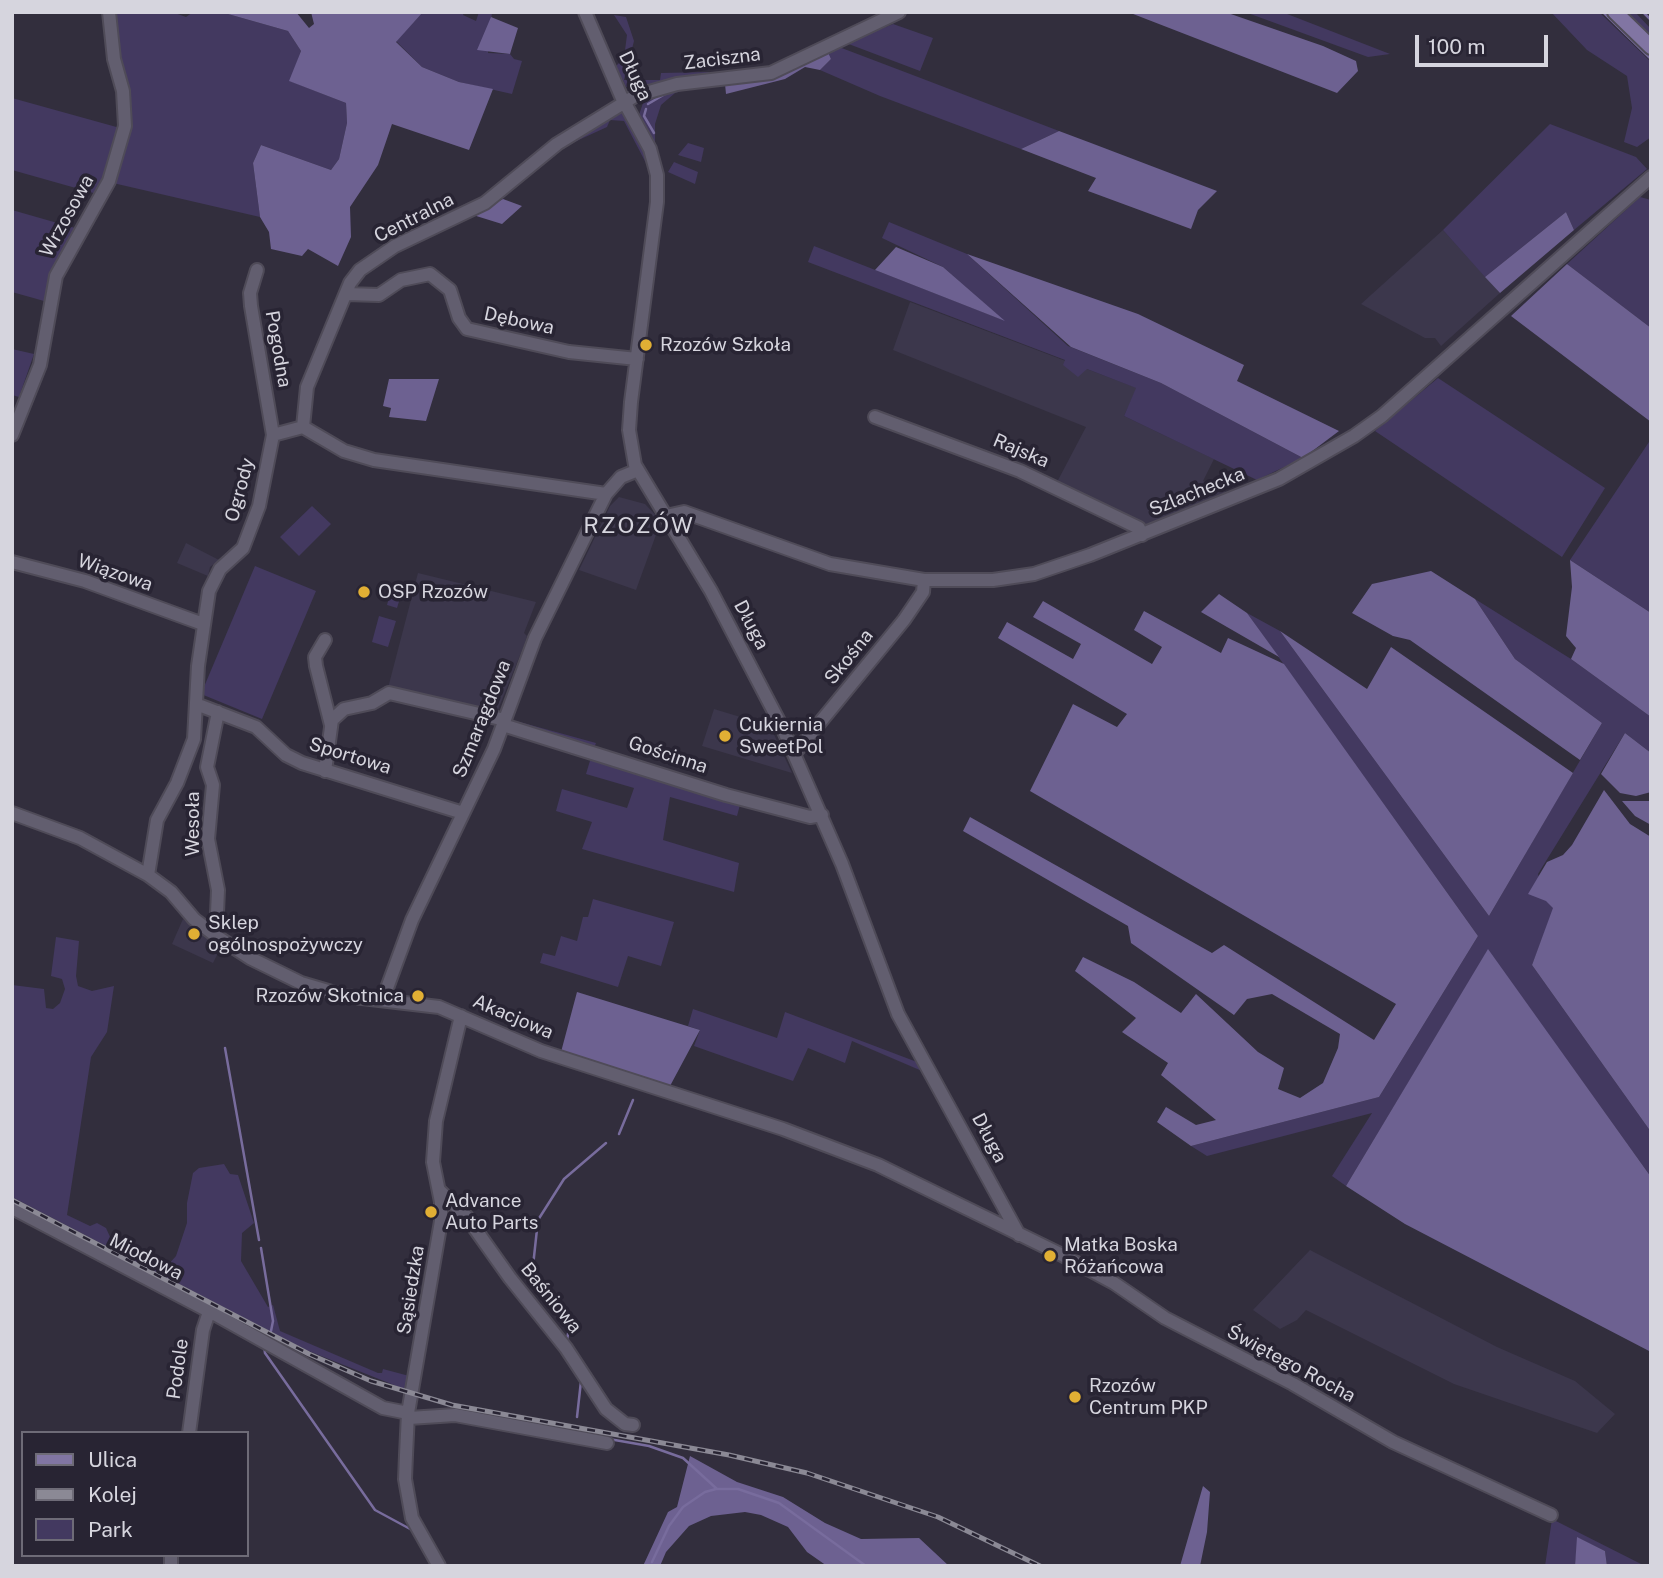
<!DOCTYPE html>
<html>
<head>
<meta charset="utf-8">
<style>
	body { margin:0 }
	#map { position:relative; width:1663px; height:1578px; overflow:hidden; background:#322e3d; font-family:"Public Sans",sans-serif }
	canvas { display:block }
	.frame { position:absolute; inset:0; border:14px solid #d6d5de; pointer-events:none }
	.legend { position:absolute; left:21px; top:1431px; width:228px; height:126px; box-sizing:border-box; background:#282433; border:2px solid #6e6b77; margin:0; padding:9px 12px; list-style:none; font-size:21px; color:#d6d5de }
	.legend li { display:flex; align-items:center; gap:14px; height:35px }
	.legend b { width:35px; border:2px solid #6e6b77 }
	.scale { position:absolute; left:1415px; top:35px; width:133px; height:32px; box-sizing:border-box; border:4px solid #d6d5de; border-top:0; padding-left:9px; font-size:21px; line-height:24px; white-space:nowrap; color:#d6d5de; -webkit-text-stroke:5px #282433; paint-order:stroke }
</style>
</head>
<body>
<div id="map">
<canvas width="1663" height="1578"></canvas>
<div class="frame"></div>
<ul class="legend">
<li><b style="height:9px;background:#8175a3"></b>Ulica</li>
<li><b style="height:9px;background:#8b8995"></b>Kolej</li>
<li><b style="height:19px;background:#433960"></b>Park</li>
</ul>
<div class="scale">100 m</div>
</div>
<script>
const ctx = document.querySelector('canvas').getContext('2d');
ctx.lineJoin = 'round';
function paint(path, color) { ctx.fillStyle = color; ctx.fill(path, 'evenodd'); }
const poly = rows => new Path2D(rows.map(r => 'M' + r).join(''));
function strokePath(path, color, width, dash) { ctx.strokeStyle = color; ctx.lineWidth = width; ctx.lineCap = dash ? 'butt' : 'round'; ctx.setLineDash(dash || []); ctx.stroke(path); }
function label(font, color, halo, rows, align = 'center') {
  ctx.font = font + ' "Public Sans",sans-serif'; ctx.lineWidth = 7; ctx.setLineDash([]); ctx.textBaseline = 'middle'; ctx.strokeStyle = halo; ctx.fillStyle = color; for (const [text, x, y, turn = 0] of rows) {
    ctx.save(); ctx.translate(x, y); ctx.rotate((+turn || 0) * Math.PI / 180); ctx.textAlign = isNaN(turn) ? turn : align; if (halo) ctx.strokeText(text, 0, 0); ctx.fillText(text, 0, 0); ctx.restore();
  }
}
const built = poly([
	[1443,230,1500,293,1441,346,1435,338,1425,338,1361,304],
	[910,302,1137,388,1124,416,1214,459,1203,481,1226,492,1145,525,1056,484,1086,427,893,350],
	[619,497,645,504,661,521,636,590,579,570,610,506],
	[186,543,219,560,210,567,208,576,177,563],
	[418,573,536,602,524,633,527,636,523,648,497,712,388,688],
	[714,709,770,726,792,773,702,746],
	[183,919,221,947,213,963,172,944],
	[1310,1250,1497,1347,1575,1381,1615,1414,1597,1433,1454,1384,1306,1310,1297,1320,1280,1329,1253,1310]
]);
const green = poly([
	[112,12,172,12,186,17,193,12,221,12,288,31,301,51,290,81,346,103,347,123,339,159,331,170,261,145,253,163,260,217,113,183,124,146],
	[423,12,464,12,463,15,476,21,479,12,492,12,488,53,510,54,514,59,522,61,512,94,459,82,422,67,396,41],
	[1245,12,1282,12,1390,54,1368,57],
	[1551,12,1599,12,1651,62,1651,137,1637,147,1624,142,1632,108,1627,76,1587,50],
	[1623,12,1635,12,1651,29,1651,37],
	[614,15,626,17,634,41,624,80,660,80,661,73,709,72,708,77,626,87,616,66,624,58,627,35],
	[893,24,933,38,920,71,846,43],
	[839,47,918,77,1059,131,1021,149,880,96,820,70,831,59,828,52],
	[692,88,675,93,661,105,655,124,655,144,639,115,644,100,654,93],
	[12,98,120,128,113,161,97,194,12,170],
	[619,110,625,114,642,141,651,165,647,165,624,121,610,120,607,127,572,143],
	[1550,124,1636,157,1647,169,1574,230,1566,212,1485,277,1443,230],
	[688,143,704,148,701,162,678,155],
	[674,162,698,172,695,184,668,172],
	[1640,197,1651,200,1651,328,1567,264],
	[12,210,75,228,60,256,44,301,12,292],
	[889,222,967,254,1068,346,1161,383,1303,458,1257,480,1124,416,1136,388,1087,369,1078,377,1063,365,1065,360,808,262,814,246,1003,320,943,267,882,238],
	[12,349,34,354,19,397,12,395],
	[1438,378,1605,488,1562,557,1375,431],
	[1651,439,1651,613,1570,560],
	[312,506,331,524,299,556,280,537],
	[255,566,316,591,262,719,201,694],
	[393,582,404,585,397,608,387,605],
	[1475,599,1571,659,1651,717,1651,753,1625,733,1538,874,1547,901,1554,908,1532,965,1651,1132,1651,1177,1488,950,1346,1186,1332,1176,1372,1113,1207,1156,1191,1146,1379,1097,1478,936,1247,613,1280,631,1489,916,1602,723,1515,659],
	[379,616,396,621,388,647,372,642],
	[516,721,596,743,594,748,515,725],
	[592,754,741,801,737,816,670,797,663,840,739,863,734,892,582,849,592,822,556,811,562,789,627,808,634,788,586,774],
	[593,899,674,922,661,966,628,956,618,987,540,963,543,953,555,956,561,936,577,941,583,917,588,917],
	[56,937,79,941,76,976,78,986,92,991,114,986,107,1032,91,1057,67,1215,90,1226,97,1223,106,1228,111,1239,167,1266,176,1256,187,1223,187,1203,193,1173,199,1168,224,1164,230,1174,238,1175,254,1223,242,1233,241,1261,268,1307,273,1305,280,1331,378,1373,382,1373,383,1369,413,1377,409,1391,306,1350,12,1197,12,985,44,989,46,1008,53,1009,60,1003,65,989,62,979,51,976],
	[693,1009,777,1038,785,1012,917,1062,922,1071,852,1041,845,1063,808,1048,793,1081,694,1046,700,1030,688,1026],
	[1552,1519,1645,1566,1607,1566,1605,1551,1578,1538,1575,1566,1545,1566]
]);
const forest = poly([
	[221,12,296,12,309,28,314,24,311,12,423,12,396,42,422,67,459,82,493,89,469,150,392,124,378,165,350,207,351,237,338,266,308,249,302,256,271,249,269,232,260,217,253,163,261,145,331,170,339,159,347,123,346,103,289,81,301,51,288,31],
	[1128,12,1225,12,1323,46,1356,61,1358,71,1337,93],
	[491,17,518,28,510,54,477,50],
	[828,52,831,59,820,70,805,67,785,79,726,94,725,84],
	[1059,131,1091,143,1217,191,1198,210,1191,229,1088,191,1096,178,1021,149],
	[503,199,522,206,502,224,473,215],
	[1566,212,1574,230,1500,293,1485,277],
	[896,247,943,267,1005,321,875,270],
	[967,254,1138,314,1244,365,1237,381,1339,431,1303,458,1161,383,1071,347],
	[1567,264,1651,328,1651,422,1511,316],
	[389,379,439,379,426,421,389,417,391,408,383,406],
	[1570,560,1651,613,1651,717,1571,659,1576,648,1566,636,1572,587],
	[1431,571,1475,599,1515,659,1602,723,1580,760,1410,640,1393,636,1352,613,1372,584],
	[1219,594,1247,613,1279,657,1201,612],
	[1043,601,1152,664,1162,647,1134,630,1144,611,1221,653,1228,638,1284,664,1478,936,1379,1097,1191,1146,1157,1122,1166,1107,1196,1125,1216,1120,1161,1075,1168,1063,1122,1032,1136,1018,1075,971,1083,957,1134,982,1181,1013,1196,994,1258,1052,1284,1068,1278,1089,1300,1098,1323,1083,1338,1048,1340,1034,1272,994,1247,999,1234,1015,1131,943,1128,926,963,831,970,817,1212,953,1224,945,1374,1040,1396,1004,1030,791,1073,704,1117,727,1127,714,998,638,1007,622,1073,659,1081,644,1033,617],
	[1280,631,1367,689,1391,647,1573,773,1489,916],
	[1625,733,1651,753,1651,792,1636,796,1620,793,1601,774],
	[1604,790,1630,824,1651,837,1651,1132,1532,965,1553,908,1546,901,1528,894,1547,862,1563,855,1572,845],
	[1622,801,1651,801,1651,825,1635,816],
	[1488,949,1651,1177,1651,1352,1405,1224,1346,1186],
	[577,992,700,1030,670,1086,561,1052],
	[690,1456,737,1482,783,1497,825,1523,861,1539,919,1538,949,1566,827,1566,807,1552,788,1527,761,1515,745,1512,711,1516,689,1526,666,1552,660,1566,643,1566,668,1512,677,1507],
	[1203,1486,1210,1492,1207,1532,1200,1566,1180,1566],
	[1577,1537,1605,1551,1607,1566,1575,1566]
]);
const stream = poly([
	[1603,12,1651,59],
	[1643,12,1651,20],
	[648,104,665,94],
	[646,109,644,116,654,133],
	[225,1048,259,1240],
	[619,1134,633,1100],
	[261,1248,273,1321,271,1331],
	[564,1313,540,1283,533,1266,538,1220,564,1179,606,1143],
	[567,1340,570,1322],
	[264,1346,265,1353,375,1510,412,1530],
	[577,1417,581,1381],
	[609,1439,649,1446,683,1458,717,1489,738,1489,779,1503,866,1566],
	[652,1562,669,1526,683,1507,705,1492,716,1489]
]);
const minor = poly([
	[585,12,621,96,650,149,657,175,657,202,631,402,629,430,635,465,711,591,783,729,842,864,898,1014,1019,1235],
	[257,270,250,293,251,306,273,435],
	[346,294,379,295,401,280,430,274,450,290,459,318,467,329,569,352,637,359],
	[875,417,1020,471,1139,528,1142,535],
	[303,427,307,387,350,283,360,270,395,246,485,203,557,144,635,96,677,84,771,73,899,12],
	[12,435,40,365,56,276,109,181,125,126,123,91,114,59,109,12],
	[666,516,684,512,830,564,924,580,993,580,1034,574,1090,555,1279,479,1354,436,1382,416,1651,177],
	[12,562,85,581,203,624],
	[325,640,315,657,316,666,331,725],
	[196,704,256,727,286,755,302,763,463,813],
	[503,725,726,795,810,817,822,815],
	[795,753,904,620,923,592,924,580],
	[325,771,332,720,344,709,372,703,389,693,505,720],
	[12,813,80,838,148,875,171,892,194,919,216,936,250,958,301,983,345,996,439,1007,541,1051,783,1129,878,1165,1060,1254,1114,1283,1165,1318,1293,1384,1393,1442,1551,1515],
	[148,875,157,820,177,783,194,739,198,666,209,591,220,569,243,548,259,506,273,435,303,427,344,451,374,460,606,494],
	[216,936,218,890,208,839,213,785,207,767,218,712],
	[383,999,412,920,494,749,535,638,606,494,621,477,638,470],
	[440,1191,466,1216,510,1278,566,1348,606,1409,625,1424,633,1425],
	[12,1208,218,1316,383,1408,408,1413],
	[409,1418,455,1415,607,1443],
	[189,1433,203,1330,209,1312],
	[171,1566,171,1555],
	[439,1566,412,1518,405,1479,406,1455,408,1413,441,1221,441,1202,433,1162,436,1121,461,1016]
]);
const major = poly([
	[1615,12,1651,47]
]);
const rail = poly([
	[12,1200,309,1354,371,1381,452,1405,729,1455,807,1473,938,1517,1040,1566]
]);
const markers = [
	[646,345,7,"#e1af34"],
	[364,592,7,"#e1af34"],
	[725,736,7,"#e1af34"],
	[194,934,7,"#e1af34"],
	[418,996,7,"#e1af34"],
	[431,1212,7,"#e1af34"],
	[1050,1256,7,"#e1af34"],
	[1075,1397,7,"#e1af34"]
];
const streetNames = [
	["Zaciszna",722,59,-7],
	["Długa",635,76,65],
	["Wrzosowa",67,216,-61],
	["Centralna",414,218,-27],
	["Dębowa",519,321,12],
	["Pogodna",278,349,80],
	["Rajska",1021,451,23],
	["Ogrody",240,490,-75],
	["Szlachecka",1197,492,-22],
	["Wiązowa",115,573,19],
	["Długa",751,625,62],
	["Skośna",849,657,-51],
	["Szmaragdowa",482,719,-68],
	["Gościnna",668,755,18],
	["Sportowa",350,756,17],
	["Wesoła",193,824,-90],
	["Akacjowa",513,1017,23],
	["Długa",989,1138,62],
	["Miodowa",146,1257,27],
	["Sąsiedzka",411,1290,-81],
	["Baśniowa",551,1298,51],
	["Świętego Rocha",1291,1364,28],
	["Podole",178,1369,-82]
];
const poiNames = [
	["Rzozów Szkoła",660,345],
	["OSP Rzozów",378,592],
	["Cukiernia",739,725],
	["SweetPol",739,747],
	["Sklep",208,923],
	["ogólnospożywczy",208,945],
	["Rzozów Skotnica",404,996,"right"],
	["Advance",445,1201],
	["Auto Parts",445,1223],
	["Matka Boska",1064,1245],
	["Różańcowa",1064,1267],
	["Rzozów",1089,1386],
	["Centrum PKP",1089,1408]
];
const quarterNames = [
	["RZOZÓW",639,526]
];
paint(built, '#3c374c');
paint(green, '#433960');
paint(forest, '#6d6191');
strokePath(stream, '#786c9d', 2.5);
strokePath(minor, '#4f4b58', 16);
strokePath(major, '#4f4b58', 18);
strokePath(minor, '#625e6f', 12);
strokePath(major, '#8175a3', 14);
strokePath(rail, '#8b8995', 5);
strokePath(rail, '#282433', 2.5, [8]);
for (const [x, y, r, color] of markers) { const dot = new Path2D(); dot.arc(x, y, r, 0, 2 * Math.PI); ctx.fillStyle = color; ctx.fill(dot); strokePath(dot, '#282433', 2.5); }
label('19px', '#d6d5de', '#282433', streetNames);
label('19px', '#d6d5de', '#282433', poiNames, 'left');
ctx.letterSpacing = '2px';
label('23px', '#d6d5de', '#282433', quarterNames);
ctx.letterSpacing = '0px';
</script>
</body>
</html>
